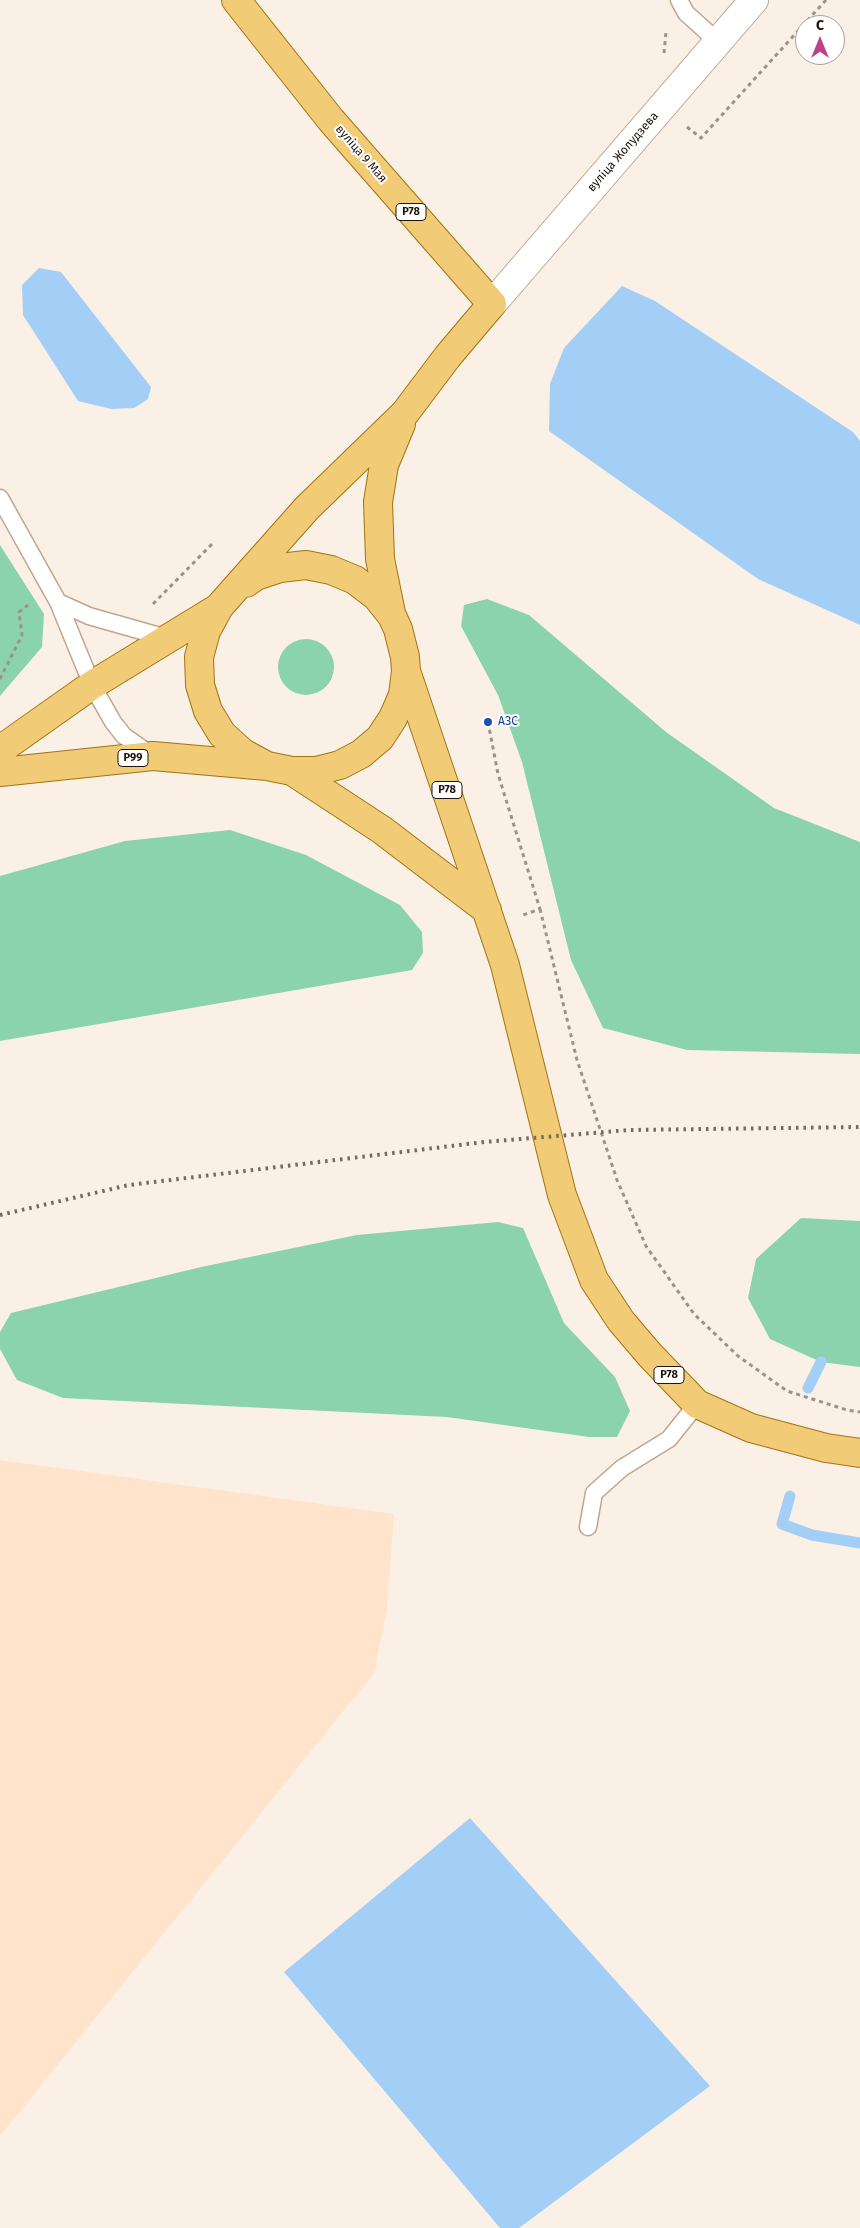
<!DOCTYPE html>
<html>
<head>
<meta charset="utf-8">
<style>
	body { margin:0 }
	#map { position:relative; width:860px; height:2228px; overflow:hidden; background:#fbf0e5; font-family:"Fira Sans",sans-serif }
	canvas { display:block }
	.north { position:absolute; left:795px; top:15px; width:50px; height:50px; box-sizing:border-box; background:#fff; border:1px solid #a5a19d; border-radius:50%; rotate:0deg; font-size:14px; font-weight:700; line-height:20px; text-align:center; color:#1e140b }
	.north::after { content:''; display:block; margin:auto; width:18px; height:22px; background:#c1408a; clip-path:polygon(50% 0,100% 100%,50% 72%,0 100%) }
</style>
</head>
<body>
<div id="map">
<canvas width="860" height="2228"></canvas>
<div class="north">С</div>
</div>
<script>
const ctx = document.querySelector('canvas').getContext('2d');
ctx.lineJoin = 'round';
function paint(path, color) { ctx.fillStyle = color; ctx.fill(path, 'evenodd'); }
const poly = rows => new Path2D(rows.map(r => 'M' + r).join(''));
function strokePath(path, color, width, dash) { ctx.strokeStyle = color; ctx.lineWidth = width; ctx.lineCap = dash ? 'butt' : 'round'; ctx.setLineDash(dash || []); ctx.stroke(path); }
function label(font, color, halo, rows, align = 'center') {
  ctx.font = font + ' "Fira Sans",sans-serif'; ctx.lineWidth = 4; ctx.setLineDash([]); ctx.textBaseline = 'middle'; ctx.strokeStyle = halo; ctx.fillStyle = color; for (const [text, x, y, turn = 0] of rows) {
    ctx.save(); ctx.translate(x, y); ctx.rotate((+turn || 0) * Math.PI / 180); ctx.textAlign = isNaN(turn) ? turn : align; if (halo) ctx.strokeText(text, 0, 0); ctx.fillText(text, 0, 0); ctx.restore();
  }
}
const built = poly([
	[0,1460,394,1514,387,1608,374,1673,0,2136]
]);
const green = poly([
	[0,545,44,614,42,647,0,696],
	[487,599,529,615,666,732,774,808,860,842,860,1054,687,1050,603,1028,571,960,522,762,498,695,461,626,464,605],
	'278 667a28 28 0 1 1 56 0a28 28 0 1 1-56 0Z',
	[230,830,306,855,400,905,422,932,423,953,412,970,0,1041,0,876,125,841],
	[801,1218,860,1221,860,1367,821,1362,770,1339,748,1298,756,1259],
	[498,1222,523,1228,564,1323,615,1377,630,1411,617,1437,589,1437,447,1417,63,1398,17,1380,0,1349,0,1332,11,1313,201,1267,357,1235]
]);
const water = poly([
	[39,268,61,272,151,387,148,399,134,408,111,409,78,401,23,315,22,285],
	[622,286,655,301,853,432,860,441,860,625,758,579,549,431,550,384,564,348],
	[470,1818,710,2086,519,2228,500,2228,284,1972]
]);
const stream = poly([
	[808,1388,821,1362],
	[790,1496,782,1524,812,1535,860,1543]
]);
const path = poly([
	[664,53,666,32],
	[687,127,701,138,826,0],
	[153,604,214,542],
	[0,679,22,635,19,612,28,605],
	[488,722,498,774,540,909,523,915],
	[540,909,577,1060,617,1180,646,1246,694,1314,738,1356,787,1391,847,1410,860,1412]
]);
const lane = poly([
	[679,0,686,13,717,41],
	[0,498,58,602,92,685,113,722,124,736,153,756],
	[58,602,89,616,170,639],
	[588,1527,594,1493,622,1468,669,1439,697,1404]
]);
const secondary = poly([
	[492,304,754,0]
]);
const primary = poly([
	[236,0,331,120,492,304,448,356,405,413,307,508,219,607,206,631,199,657,200,685,208,711,222,734,243,753,267,766],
	[391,613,380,559,378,502,384,465,401,424],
	[406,671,505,965,562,1195,594,1280,621,1321,650,1355,697,1404,751,1428,826,1448,860,1453],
	[0,750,92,685,218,608],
	[292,771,382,830,487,910],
	[0,772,153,756,267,766,292,771,316,771,340,765,361,754,380,738,393,718,403,695,406,671,405,657,398,629,392,616,376,596,355,580,331,570,306,565,280,568,256,576,246,583]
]);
const rail = poly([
	[0,1215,129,1185,484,1142,629,1130,860,1127]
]);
const markers = [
	[488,722,5,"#1a4fb4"]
];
const shields = [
	[411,212,30],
	[133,758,30],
	[447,790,30],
	[669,1375,30]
];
const shieldNames = [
	["Р78",411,212],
	["Р99",133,758],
	["Р78",447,790],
	["Р78",669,1375]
];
const streetNames = [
	["вуліца Жолудзева",623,152,-49],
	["вуліца 9 Мая",361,154,49]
];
const transitNames = [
	["АЗС",498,722]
];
paint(built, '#ffe4cb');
paint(green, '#8bd3ad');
paint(water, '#a3cff7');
strokePath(stream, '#a3cff7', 11);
strokePath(lane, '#c1a68e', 19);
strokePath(secondary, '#c1a68e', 30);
strokePath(primary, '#a17414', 30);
strokePath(path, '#9d9288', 3, [4, 4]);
strokePath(lane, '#fff', 16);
strokePath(secondary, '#fff', 28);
strokePath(primary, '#f1cb75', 28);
strokePath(rail, '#746960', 4, [2.5, 5]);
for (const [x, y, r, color] of markers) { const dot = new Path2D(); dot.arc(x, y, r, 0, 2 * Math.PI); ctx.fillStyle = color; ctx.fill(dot); strokePath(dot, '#fff', 2); }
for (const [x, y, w] of shields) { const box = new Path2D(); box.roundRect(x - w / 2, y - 8.5, w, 17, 4); ctx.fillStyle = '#fff'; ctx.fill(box); strokePath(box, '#1e140b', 1); }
label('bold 11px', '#1e140b', null, shieldNames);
label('12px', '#1e140b', '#fff', streetNames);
label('12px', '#164399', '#fff', transitNames, 'left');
</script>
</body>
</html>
